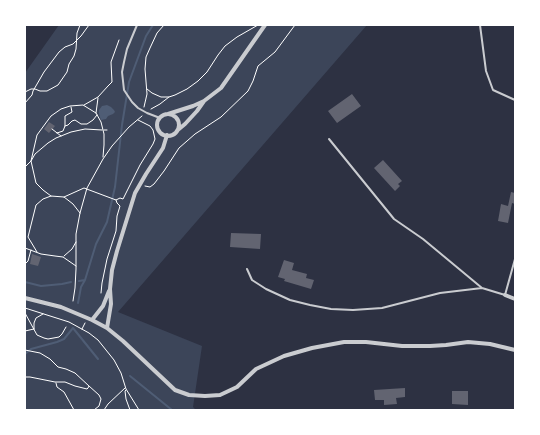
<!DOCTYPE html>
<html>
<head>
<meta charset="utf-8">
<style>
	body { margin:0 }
	#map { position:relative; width:540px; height:435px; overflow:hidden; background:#2d3142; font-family:"Libre Baskerville",serif }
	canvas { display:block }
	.frame { position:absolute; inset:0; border:26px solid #fff; pointer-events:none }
</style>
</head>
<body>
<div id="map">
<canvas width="540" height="435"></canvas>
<div class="frame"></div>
</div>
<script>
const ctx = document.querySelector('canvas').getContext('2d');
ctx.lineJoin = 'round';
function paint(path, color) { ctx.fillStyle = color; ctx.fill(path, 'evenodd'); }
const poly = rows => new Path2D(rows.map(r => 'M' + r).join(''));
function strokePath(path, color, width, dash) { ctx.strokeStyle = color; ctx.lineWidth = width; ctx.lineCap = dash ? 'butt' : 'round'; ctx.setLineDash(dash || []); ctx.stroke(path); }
const green = poly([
	[59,25,367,25,118,312,202,346,193,407,196,410,25,410,25,73]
]);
const water = poly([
	[107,105,111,107,114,110,115,112,113,114,108,116,106,119,101,120,99,114,99,110,102,106]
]);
const stream = poly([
	[79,281,85,280],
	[25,282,41,286,62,284,71,282],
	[78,303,81,287,85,280,96,244,107,222,115,187,122,125,129,82,146,36,153,25],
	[25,354,31,349,57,342,64,339,73,328,98,359],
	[130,376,172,410]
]);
const building = poly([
	[352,94,361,106,337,123,328,111],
	[49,122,55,126,49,133,44,129],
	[383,160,402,181,398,184,400,186,395,191,374,168],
	[511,192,515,193,515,204,512,203,508,223,498,221,501,204,508,206],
	[231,233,261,234,260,249,230,247],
	[32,254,41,257,38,266,30,264],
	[284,260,294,263,292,270,307,274,306,278,314,280,311,289,284,281,285,279,278,277],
	[405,388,405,397,396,398,397,404,384,405,384,400,375,400,374,390],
	[452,391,468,391,468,405,452,404]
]);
const path = poly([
	[147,89,152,93,161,97,169,97,175,95,187,89,198,81,207,72,218,55,225,46,237,37,258,25],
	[25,92,31,89,35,89,40,91,47,91,58,85,67,72,69,64,74,56,76,49,77,33,80,25],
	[25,103,32,95,33,91,44,72,59,52,65,47,73,44,81,36,89,25],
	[84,105,98,97,108,86,112,82,111,62,119,40],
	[144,107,147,94,145,69,146,57,150,48,157,33,164,25],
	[151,109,160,104,169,97],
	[96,113,98,98],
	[65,126,68,125,72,121,75,120,81,124,87,124,93,120,97,115],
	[52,129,61,136],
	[104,130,107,130],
	[57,133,63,131,65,126,65,116,72,112,71,107],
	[25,167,31,161,37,135,51,116,61,109,70,106,83,105,96,113,101,122,104,134,104,145,103,157],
	[145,186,150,187,154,184,164,171,179,148,195,134,221,117,248,91,253,81,258,66,275,52,295,25],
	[51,196,43,190,36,183,31,161,35,154,48,143,56,138,71,132,85,129,102,130],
	[64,197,84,188,116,200,120,198,123,199,140,165,153,144,155,139,153,130,150,126,138,120],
	[25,248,41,254,55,256,63,257,76,266],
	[37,252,28,237,36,205,43,199,51,196,64,197,73,204,80,213],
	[64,256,72,249,76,242],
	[25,264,28,261,31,250],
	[101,293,102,283,107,259,116,231,117,216,120,206,117,203,116,200],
	[73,301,75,288,76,269,76,234,80,213,87,188,103,159,112,146,129,127,142,116],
	[25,308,69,322,89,333,98,340,114,360,121,373,126,389,139,410],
	[25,313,37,335,44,338,48,339,59,337,62,334,66,327],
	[34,329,34,323,36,318,43,314],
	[82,329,85,323],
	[25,331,34,329],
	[25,350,40,353,50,359,58,367,66,369,75,373,89,386,88,388,87,389,75,386,65,382,55,382,30,377,25,377],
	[56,383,57,387,64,392,74,410],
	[89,386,99,395,101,399,99,406,94,410],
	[126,390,125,391,126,399,130,410],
	[104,410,108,404,125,388]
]);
const service = poly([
	[137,25,127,49,124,62,122,72,124,90,132,102,138,108,147,113,160,118],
	[480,25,486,71,493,90,515,100],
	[329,139,394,219,423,239,482,288,505,295,515,259],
	[247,269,252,280,266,289,290,300,310,305,331,309,353,310,382,308,440,293,482,288]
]);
const minor = poly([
	[168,114,193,106,204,101,221,88,265,25],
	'157 125a11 11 0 1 1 22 0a11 11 0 1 1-22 0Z',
	[179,129,185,124,197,111,204,101],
	[505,295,515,299],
	[25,298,61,307,92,320,107,328,123,341,175,390,189,395,205,396,220,395,237,387,256,369,284,356,312,348,344,342,366,342,402,346,430,346,446,345,468,342,490,344,515,350],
	[92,320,103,306,109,291],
	[107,328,111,304,110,289,112,270,117,251,135,193,146,174,163,148,167,135]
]);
paint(green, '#3c4559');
paint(water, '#4f5d75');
strokePath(stream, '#4f5d75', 2);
paint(building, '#626471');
strokePath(path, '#fff', 1);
strokePath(service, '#caccd0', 2);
strokePath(minor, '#caccd0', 4);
</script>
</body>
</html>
